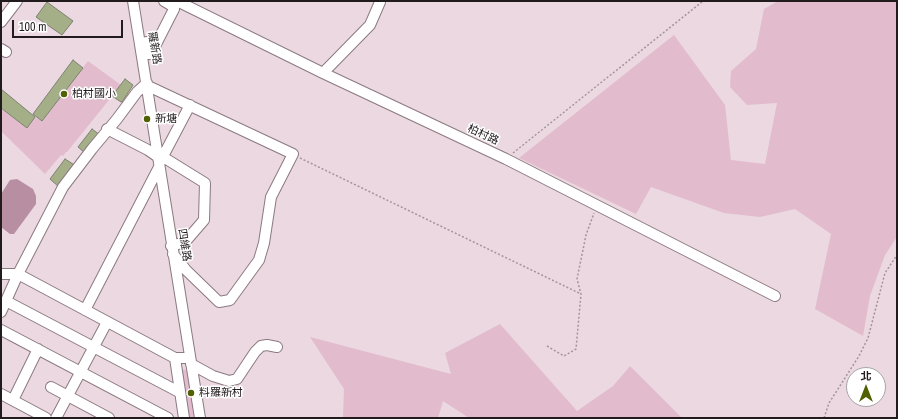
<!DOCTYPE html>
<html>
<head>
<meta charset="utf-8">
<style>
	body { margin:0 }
	#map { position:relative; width:898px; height:419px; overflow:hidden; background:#ebd8e1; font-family:"Archivo Narrow","Noto Sans TC",sans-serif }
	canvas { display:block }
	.frame { position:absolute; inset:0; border:2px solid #221b1e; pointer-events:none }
	.north { position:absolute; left:846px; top:367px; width:40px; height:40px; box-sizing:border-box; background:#fff; border:1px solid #a7a4a5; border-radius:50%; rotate:0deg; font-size:11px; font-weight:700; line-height:16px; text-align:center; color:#221b1e }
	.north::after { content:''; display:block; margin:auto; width:14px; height:18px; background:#506002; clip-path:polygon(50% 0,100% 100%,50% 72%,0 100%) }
	.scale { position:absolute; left:12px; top:20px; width:111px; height:18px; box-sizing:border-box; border:2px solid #221b1e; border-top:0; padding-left:5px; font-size:12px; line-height:14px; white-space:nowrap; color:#221b1e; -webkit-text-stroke:3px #fff; paint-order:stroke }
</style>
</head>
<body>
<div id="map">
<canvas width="898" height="419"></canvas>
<div class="frame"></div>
<div class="north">北</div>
<div class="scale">100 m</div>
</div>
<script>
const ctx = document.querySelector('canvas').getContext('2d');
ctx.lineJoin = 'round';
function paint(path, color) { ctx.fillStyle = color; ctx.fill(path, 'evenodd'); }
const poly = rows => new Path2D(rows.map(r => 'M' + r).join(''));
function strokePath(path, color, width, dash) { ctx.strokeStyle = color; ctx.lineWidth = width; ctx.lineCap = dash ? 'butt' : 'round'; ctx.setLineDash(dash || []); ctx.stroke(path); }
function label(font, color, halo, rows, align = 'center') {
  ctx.font = font + ' "Archivo Narrow","Noto Sans TC",sans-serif'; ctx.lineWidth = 3; ctx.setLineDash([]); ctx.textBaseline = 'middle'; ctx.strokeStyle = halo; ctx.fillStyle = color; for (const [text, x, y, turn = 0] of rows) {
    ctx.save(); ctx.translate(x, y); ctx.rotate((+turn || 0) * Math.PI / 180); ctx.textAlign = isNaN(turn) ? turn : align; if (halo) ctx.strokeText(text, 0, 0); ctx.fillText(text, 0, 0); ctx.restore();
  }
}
const green = poly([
	[778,1,897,1,897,237,885,255,870,296,863,336,815,309,831,234,795,209,760,217,724,213,651,187,636,214,519,158,674,35,725,105,731,160,765,164,777,103,747,105,730,87,731,71,756,49,764,9],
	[88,61,121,85,67,152,66,152,63,156,61,155,45,174,1,131,1,112,3,110,27,128,35,117,42,121],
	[500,324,577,411,613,386,630,366,682,418,469,418,443,401,438,418,343,418,344,389,310,337,451,374,445,353],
	[185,369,188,373,194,418,189,418,180,375,183,370]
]);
const water = poly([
	[17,179,33,189,36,196,36,204,14,234,10,234,1,227,1,194,10,180]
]);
const building = poly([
	[47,2,73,21,62,35,36,17,47,2],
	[73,60,83,68,42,121,33,114,73,60],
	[125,79,133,85,122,102,121,102,112,96,125,79],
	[1,89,35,117,27,128,1,108,1,89],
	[92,129,100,135,85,153,78,147,92,129],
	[65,159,76,166,59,187,50,179,65,159]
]);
const path = poly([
	[513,153,703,1],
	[300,158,581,294],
	[547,346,564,356,576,349,581,294,577,279,586,235,594,213],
	[824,418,829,403,859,356,868,338,885,273,897,255]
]);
const minor = poly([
	[133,1,200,418],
	[177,1,323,73,506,159,775,296],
	[1,22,17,1],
	[146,42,149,54,151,54,174,9,174,7,164,1],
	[1,49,6,52],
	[323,73,370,25,380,2,379,1],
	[148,86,293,154,271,197,264,243,259,260,230,300,219,302,186,270,173,254],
	[107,129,148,150,158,157],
	[163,157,205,183,204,220,185,242,171,246],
	[160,162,190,105],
	[1,274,18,274,175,358,190,358],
	[6,301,179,392],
	[85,310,159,167],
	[1,312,18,274,63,187,92,149,117,119,137,92,147,83],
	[1,330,168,418],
	[175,358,184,418],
	[191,364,213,376,229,381,237,379,255,352,261,346,267,345,277,347],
	[51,387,109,418],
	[1,394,46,418],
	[13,400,38,349],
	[56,418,107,322]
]);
const markers = [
	[64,94,4,"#506002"],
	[147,119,4,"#506002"],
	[191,393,4,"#506002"]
];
const streetNames = [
	["羅新路",154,48,80],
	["柏村路",483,135,25],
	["四維路",184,245,81]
];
const poiNames = [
	["柏村國小",72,94],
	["新塘",155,119],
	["料羅新村",199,393]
];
paint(green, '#e2bccd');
paint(water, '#b88fa2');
paint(building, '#a4af88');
strokePath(building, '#7c8171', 1);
strokePath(minor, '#8b7a81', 12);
strokePath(path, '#a3949b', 1.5, [2, 2]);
strokePath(minor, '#fff', 10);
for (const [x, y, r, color] of markers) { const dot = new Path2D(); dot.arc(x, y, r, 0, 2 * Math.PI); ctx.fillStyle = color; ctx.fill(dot); strokePath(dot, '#fff', 1.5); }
label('11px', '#221b1e', '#fff', streetNames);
label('11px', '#221b1e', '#fff', poiNames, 'left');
</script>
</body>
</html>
